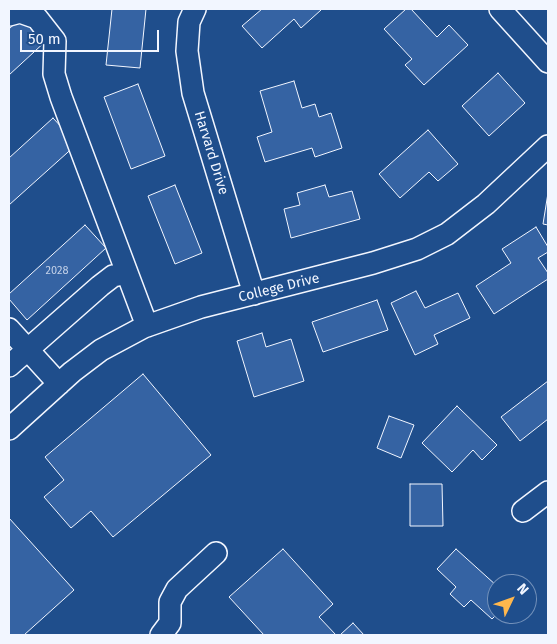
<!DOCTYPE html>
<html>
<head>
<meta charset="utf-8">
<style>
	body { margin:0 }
	#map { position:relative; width:557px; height:644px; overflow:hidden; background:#1f4e8c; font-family:"Fira Sans",sans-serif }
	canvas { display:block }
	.frame { position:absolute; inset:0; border:10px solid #f2f6ff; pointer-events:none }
	.north { position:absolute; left:487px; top:574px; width:50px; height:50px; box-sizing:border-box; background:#1f4e8c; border:1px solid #7391ba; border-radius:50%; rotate:48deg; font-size:14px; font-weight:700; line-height:20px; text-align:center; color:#f2f6ff }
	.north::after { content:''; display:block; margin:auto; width:18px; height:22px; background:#ffb74d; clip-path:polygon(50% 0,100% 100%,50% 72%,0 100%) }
	.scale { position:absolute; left:20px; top:30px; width:139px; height:22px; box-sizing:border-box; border:2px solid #f2f6ff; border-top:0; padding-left:6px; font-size:15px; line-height:18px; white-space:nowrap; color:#f2f6ff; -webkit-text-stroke:4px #1f4e8c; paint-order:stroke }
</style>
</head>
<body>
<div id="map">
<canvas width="557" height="644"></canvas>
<div class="frame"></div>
<div class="north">N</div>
<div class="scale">50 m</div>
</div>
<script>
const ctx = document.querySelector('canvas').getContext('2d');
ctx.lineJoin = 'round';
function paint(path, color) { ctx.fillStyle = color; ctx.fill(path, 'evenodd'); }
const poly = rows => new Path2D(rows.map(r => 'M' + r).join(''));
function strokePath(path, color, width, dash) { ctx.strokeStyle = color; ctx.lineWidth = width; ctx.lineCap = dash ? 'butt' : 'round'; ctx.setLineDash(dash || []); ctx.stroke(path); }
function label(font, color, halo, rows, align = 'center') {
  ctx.font = font + ' "Fira Sans",sans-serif'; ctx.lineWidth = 4; ctx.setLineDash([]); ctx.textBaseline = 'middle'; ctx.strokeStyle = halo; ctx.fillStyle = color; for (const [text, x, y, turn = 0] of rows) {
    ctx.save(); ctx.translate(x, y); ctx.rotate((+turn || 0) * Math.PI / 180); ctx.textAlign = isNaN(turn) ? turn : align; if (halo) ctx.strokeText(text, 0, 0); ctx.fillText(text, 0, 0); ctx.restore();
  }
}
const building = poly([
	[112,9,146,9,140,68,106,65,112,9],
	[262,9,320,9,321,10,301,28,294,19,262,48,242,26,262,9],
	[406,9,411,9,437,37,449,25,468,45,424,85,405,65,412,59,384,29,406,9],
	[24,15,47,40,9,75,9,29,24,15],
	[498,73,525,103,489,136,462,106,498,73],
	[294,81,302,108,315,104,319,117,331,113,342,148,315,157,312,148,265,162,257,137,272,132,260,91,294,81],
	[138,84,165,156,131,169,104,97,138,84],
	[53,118,77,144,9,205,9,158,53,118],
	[428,130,458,164,438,181,429,172,400,198,379,174,428,130],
	[175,185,202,253,175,264,148,196,175,185],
	[325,185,329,197,352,191,360,219,291,238,284,209,300,205,297,193,325,185],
	[548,193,548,225,543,224,548,193],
	[85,225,106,248,27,320,9,299,9,294,85,225],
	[536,227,548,247,548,252,538,258,548,273,548,279,494,314,476,286,511,263,502,249,536,227],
	[416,291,425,308,458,293,470,318,434,335,438,344,415,355,391,303,416,291],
	[377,300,388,330,323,352,312,322,377,300],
	[262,333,266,347,291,339,304,381,254,397,237,341,262,333],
	[143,374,211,455,113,537,91,511,71,528,44,497,64,480,45,457,143,374],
	[548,381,548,419,520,441,501,417,548,381],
	[457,406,497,445,482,460,473,450,452,472,422,443,457,406],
	[389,416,414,425,401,458,377,448,389,416],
	[410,484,442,484,443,526,410,526,410,484],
	[9,518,74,590,24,635,9,635,9,518],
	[283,549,333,604,319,617,336,635,264,635,229,597,283,549],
	[456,549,497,586,497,614,492,619,471,600,464,607,450,594,456,587,437,569,456,549],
	[353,623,364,635,340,635,353,623]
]);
const minor = poly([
	[195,9,189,22,187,51,193,93,254,294],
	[500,9,548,62],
	[9,15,20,12,37,18,55,41,54,74,61,97,147,326],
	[9,329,59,384],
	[9,366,100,286,113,276,127,273],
	[9,429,72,372,101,350,144,327,201,307,373,263,417,249,447,234,486,204,548,146],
	[523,511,548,492],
	[161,635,170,623,170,602,177,589,216,553]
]);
const numberNames = [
	["2028",57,271]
];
const streetNames = [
	["Harvard Drive",211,153,73],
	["College Drive",279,288,-14]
];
paint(building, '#3563a3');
strokePath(building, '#f2f6ff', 1);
strokePath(minor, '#f2f6ff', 24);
strokePath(minor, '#1f4e8c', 21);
label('11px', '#c3d1e8', null, numberNames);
label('14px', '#f2f6ff', '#1f4e8c', streetNames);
</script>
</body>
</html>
